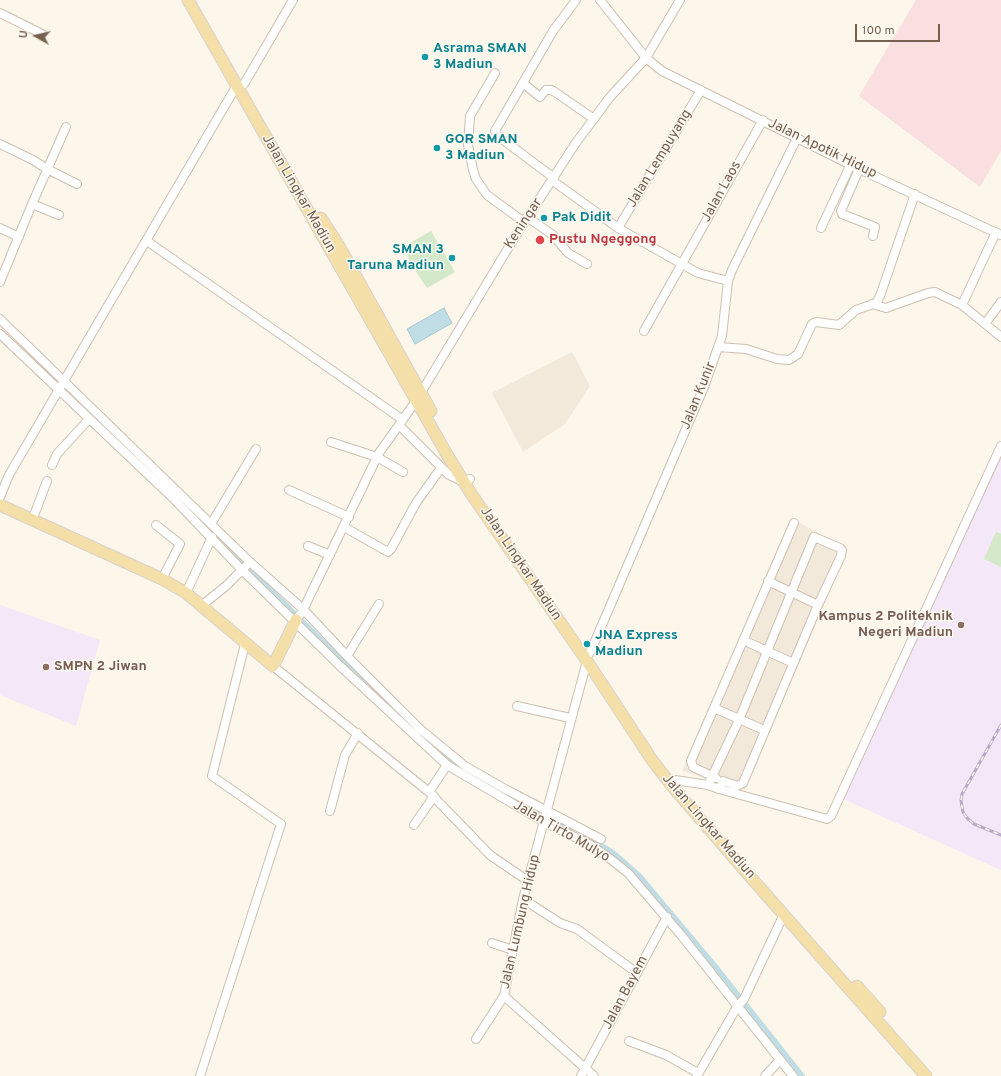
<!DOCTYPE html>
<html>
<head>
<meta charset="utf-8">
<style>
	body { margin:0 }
	#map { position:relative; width:1001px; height:1076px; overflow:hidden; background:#fcf6eb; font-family:Overpass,sans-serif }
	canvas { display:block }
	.north { position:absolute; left:16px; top:16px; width:40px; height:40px; -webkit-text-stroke:3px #fefaf2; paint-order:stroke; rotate:278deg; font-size:11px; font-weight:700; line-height:16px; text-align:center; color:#76604f }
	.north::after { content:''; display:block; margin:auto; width:14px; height:18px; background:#76604f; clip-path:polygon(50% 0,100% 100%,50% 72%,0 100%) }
	.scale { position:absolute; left:855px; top:24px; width:85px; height:18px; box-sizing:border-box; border:2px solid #76604f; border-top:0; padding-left:5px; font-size:12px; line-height:14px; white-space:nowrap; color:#76604f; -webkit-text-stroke:3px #fefaf2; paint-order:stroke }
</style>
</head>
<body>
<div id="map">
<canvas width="1001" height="1076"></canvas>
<div class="north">U</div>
<div class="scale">100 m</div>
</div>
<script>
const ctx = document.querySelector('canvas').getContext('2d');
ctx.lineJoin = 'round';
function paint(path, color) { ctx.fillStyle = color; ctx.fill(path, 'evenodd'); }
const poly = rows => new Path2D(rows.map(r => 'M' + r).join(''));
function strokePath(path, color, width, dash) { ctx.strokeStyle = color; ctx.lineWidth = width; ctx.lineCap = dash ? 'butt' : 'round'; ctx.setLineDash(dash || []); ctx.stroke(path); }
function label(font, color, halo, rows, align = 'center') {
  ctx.font = font + ' Overpass,sans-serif'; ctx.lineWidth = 3; ctx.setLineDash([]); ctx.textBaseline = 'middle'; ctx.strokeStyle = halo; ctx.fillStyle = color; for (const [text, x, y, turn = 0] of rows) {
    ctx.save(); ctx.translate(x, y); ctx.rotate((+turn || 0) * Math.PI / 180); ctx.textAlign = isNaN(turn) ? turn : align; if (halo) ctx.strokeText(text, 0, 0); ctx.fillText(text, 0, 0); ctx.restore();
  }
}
const residential = poly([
	[572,352,590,386,565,424,523,452,492,393],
	[791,518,848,549,745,790,682,771]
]);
const education = poly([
	[1001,452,1001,870,841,798],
	[0,605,100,640,76,726,0,695]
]);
const medical = poly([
	[916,0,1001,0,1001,151,980,187,859,96]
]);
const green = poly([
	[431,231,455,272,427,288,414,269,403,247],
	[996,532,1001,534,1001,567,984,559]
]);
const water = poly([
	[444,308,452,323,415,344,407,329,444,308]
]);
const canal = poly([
	[85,407,140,461],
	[196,517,340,659],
	[338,657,408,722],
	[418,731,438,751,471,775],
	[505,794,538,813,571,828],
	[583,834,613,853,639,876,717,969,802,1076]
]);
const minor = poly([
	[600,0,646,58,662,71,859,169,1001,235],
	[0,13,42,34],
	[495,73,470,116,468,145,473,170,476,179,487,195,524,222],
	[244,84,293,0],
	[524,84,540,97,546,90,552,90,594,119],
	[0,144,33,160,47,169,77,184],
	[859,169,841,211,842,214,875,227,873,236],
	[554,178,498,136,495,131,553,31,576,0],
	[553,181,618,228,698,273,728,281],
	[32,204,59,215],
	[527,217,553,235,568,253,587,264],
	[0,228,19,237],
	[618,228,701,90],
	[821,228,851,164],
	[147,241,403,420],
	[0,282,32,204,66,127],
	[872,304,886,308,928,293,935,292,962,305,1001,337],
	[962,305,996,232],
	[0,319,250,562,303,609,347,656,420,729,465,766,505,789,601,839],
	[985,324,1001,302],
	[644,331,763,120],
	[0,334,172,497,242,570,339,665,447,765,544,822,589,844,608,857,628,873,681,935,793,1076],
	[718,347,746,349,777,359,789,360,798,354,812,324,816,322,839,325,856,310,876,303,880,296,915,194],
	[399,425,449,475,464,482,470,479],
	[331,442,377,457,403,472],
	[52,465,57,454,89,419],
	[289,490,349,517],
	[0,497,9,475,237,85],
	[33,518,47,481],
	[211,524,256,449],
	[156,525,180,544,162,579],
	[344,527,388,552,391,549,416,503,441,468],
	[814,537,840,548,842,550,841,556,818,605,743,783,737,786,723,781,719,789,708,785,739,720,814,537],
	[308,546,330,555],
	[768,581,818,605],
	[186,593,212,537],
	[201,606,226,586,246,566],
	[296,620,302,612,379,453,416,401,513,240,575,144,610,97,646,58,680,0],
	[743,640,793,663],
	[590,653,704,387,722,336,728,281,732,270,797,138],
	[347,656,379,604],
	[587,661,523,899,504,996,594,1076],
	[273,666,429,792,490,855,528,881],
	[517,706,570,718],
	[714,708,764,730],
	[716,778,693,767,691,761,794,523],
	[675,780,708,785],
	[719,789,827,819,831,816,1001,446],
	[429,792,447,765],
	[330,811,345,755,358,733],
	[414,825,434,796],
	[523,899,560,923,577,929,637,973],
	[492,943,513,950],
	[476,1039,504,996],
	[629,1041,666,1055,698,1073],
	[200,1076,281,824,212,776,245,644],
	[581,1076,667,917],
	[697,1076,737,1007,744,999,784,914],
	[765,1076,780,1060]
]);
const major = poly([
	[188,0,449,458,472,495,587,661,652,760,672,786,746,872,926,1076],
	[321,218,339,246,431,411],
	[0,505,162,579,186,593,273,666,296,620],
	[857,986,880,1012]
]);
const rail = poly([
	[1001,725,962,794,961,801,963,812,967,818,974,824,1001,835]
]);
const markers = [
	[425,57,4,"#0f9aa8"],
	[437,148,4,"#0f9aa8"],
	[544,218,4,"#0f9aa8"],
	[540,240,5,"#e0444e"],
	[452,258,4,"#0f9aa8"],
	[961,625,4,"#8d6e63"],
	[587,644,4,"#0f9aa8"],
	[46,667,4,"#8d6e63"]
];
const cultureNames = [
	["Asrama SMAN",433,49],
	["3 Madiun",433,65],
	["GOR SMAN",445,140],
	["3 Madiun",445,156],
	["Pak Didit",552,218],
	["SMAN 3",444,250,"right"],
	["Taruna Madiun",444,266,"right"],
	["JNA Express",595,636],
	["Madiun",595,652]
];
const streetNames = [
	["Jalan Apotik Hidup",822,149,26],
	["Jalan Lempuyang",660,159,-59],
	["Jalan Laos",722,192,-61],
	["Jalan Lingkar Madiun",298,194,60],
	["Keningar",524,224,-57],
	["Jalan Kunir",699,396,-68],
	["Jalan Lingkar Madiun",520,564,56],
	["Jalan Lingkar Madiun",708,827,49],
	["Jalan Tirto Mulyo",561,832,30],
	["Jalan Lumbung Hidup",521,922,-77],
	["Jalan Bayem",626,993,-62]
];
const healthNames = [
	["Pustu Ngeggong",549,240]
];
const educationNames = [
	["Kampus 2 Politeknik",953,617],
	["Negeri Madiun",953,633],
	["SMPN 2 Jiwan",54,667,"left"]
];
paint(residential, '#f3e9da');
paint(education, '#f3e7f8');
paint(medical, '#f9dfe0');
paint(green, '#d4e9ca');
paint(water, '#c0dce5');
strokePath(water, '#a7cbd6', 1);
strokePath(canal, '#c0dce5', 6);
strokePath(minor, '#cdc0b1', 10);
strokePath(major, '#d9d2ce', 13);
strokePath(minor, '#fff', 8);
strokePath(major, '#f5dfa9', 11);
strokePath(rail, '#bba9c6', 3);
strokePath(rail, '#fefaf2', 1.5, [4.5]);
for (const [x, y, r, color] of markers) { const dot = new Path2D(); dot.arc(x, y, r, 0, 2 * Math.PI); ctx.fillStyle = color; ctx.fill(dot); strokePath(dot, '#fefaf2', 1.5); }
label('bold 14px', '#0d838f', '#fefaf2', cultureNames, 'left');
label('14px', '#76604f', '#fefaf2', streetNames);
label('bold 14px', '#be3a42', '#fefaf2', healthNames, 'left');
label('bold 14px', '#785e54', '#fefaf2', educationNames, 'right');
</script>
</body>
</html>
